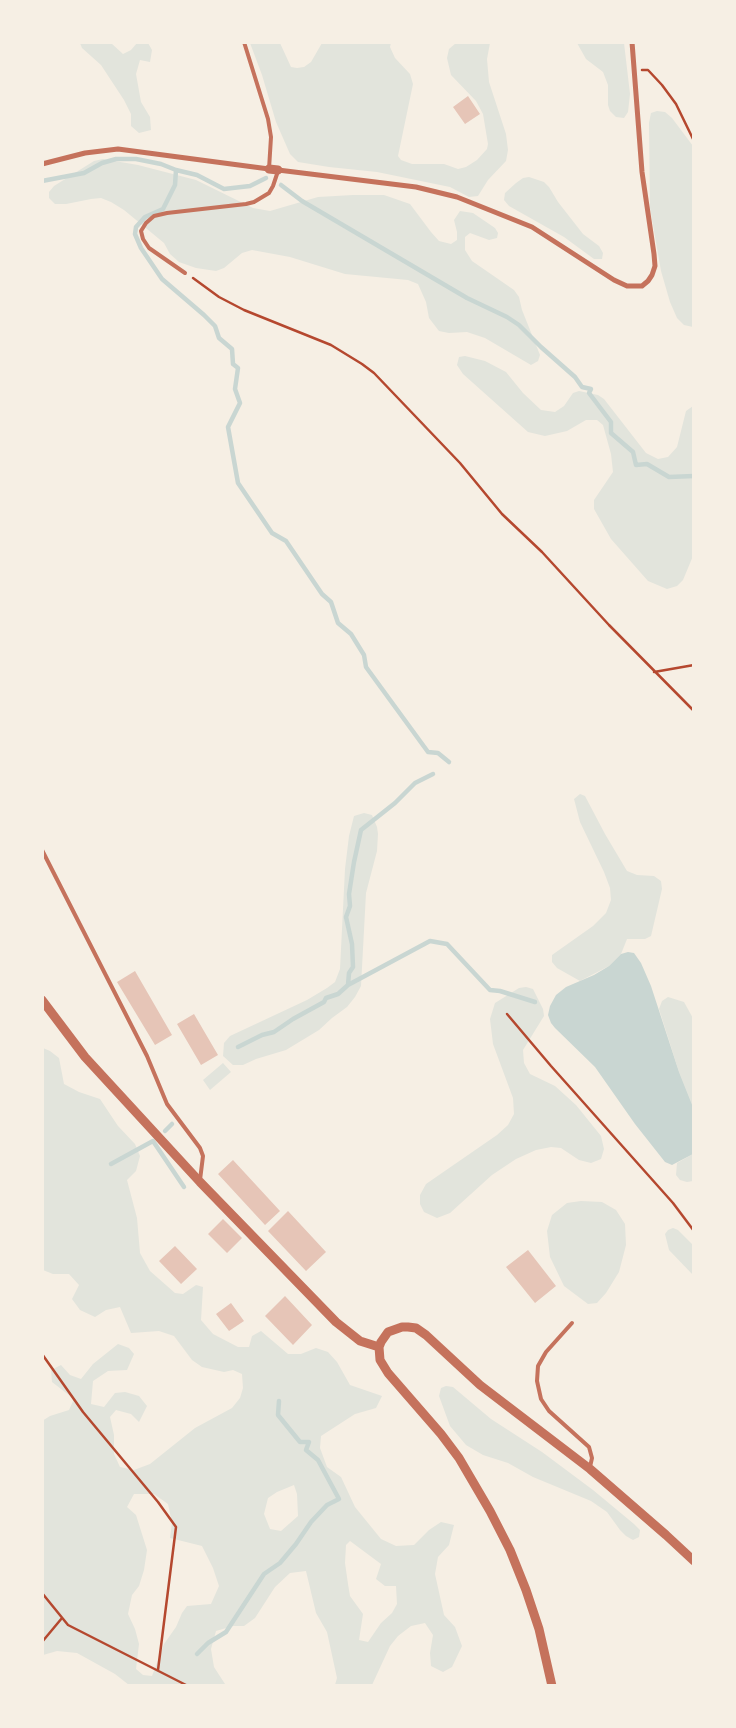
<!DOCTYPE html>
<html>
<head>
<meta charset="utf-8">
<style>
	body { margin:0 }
	#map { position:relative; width:736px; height:1728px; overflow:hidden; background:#f6efe4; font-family:Helvetica,sans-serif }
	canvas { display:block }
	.frame { position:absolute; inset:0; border:44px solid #f6efe4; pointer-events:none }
</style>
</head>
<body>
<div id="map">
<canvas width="736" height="1728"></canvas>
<div class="frame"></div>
</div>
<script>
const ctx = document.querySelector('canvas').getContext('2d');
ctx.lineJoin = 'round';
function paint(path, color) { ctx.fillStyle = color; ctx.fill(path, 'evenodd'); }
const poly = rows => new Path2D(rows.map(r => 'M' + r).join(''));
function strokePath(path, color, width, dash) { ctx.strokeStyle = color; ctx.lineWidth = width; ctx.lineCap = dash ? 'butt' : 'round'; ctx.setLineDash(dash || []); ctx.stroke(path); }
const green = poly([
	[80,43,111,43,123,54,131,50,137,43,148,43,152,50,150,62,140,60,136,74,141,102,150,117,151,130,139,133,131,126,131,114,124,100,101,65,82,48],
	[250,43,280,43,291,67,297,68,304,67,311,62,322,43,391,43,390,47,395,58,410,74,413,84,398,156,401,160,412,164,444,164,458,169,466,167,477,160,487,149,488,144,483,114,476,101,451,75,447,58,449,49,456,43,490,43,487,59,489,82,506,134,508,150,506,161,488,180,478,196,469,197,450,187,377,172,329,167,298,162,290,154,276,122,262,75],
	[577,43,624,43,630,94,628,112,624,118,616,117,610,111,608,105,608,85,603,72,586,59],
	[657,111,665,112,672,118,693,146,693,327,684,325,677,318,670,302,661,271,650,208,649,123,651,113],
	[103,159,138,165,196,180,253,208,270,211,318,197,353,195,384,195,410,204,431,232,439,241,451,244,457,240,457,232,454,220,460,211,473,213,495,228,498,233,497,238,489,240,470,233,465,237,465,250,472,261,514,290,519,297,522,310,540,355,538,361,531,365,485,338,467,332,449,333,439,331,429,318,426,302,418,284,408,280,345,274,290,257,252,250,242,253,224,268,216,271,196,268,179,262,170,254,164,243,124,210,111,202,101,198,91,199,66,204,55,204,49,198,49,192,54,186,94,161],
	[529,177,544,182,549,187,558,202,583,234,599,246,603,253,602,259,594,259,564,237,509,206,504,200,505,193,516,183,523,178],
	[465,356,485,361,506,372,523,393,541,410,555,412,564,406,573,393,579,391,598,395,604,399,646,453,658,459,668,457,677,447,686,411,693,406,693,556,683,580,677,586,667,589,648,581,611,539,594,509,594,500,613,472,611,454,603,425,597,420,586,420,567,431,545,436,528,432,463,374,457,365,459,357],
	[580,794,585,796,605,834,627,871,637,875,654,876,661,881,662,889,651,936,645,939,627,939,621,954,609,966,580,981,557,968,552,962,552,955,593,926,606,913,611,900,610,888,604,872,580,822,574,799],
	[364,813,372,815,377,827,378,834,377,851,366,893,361,986,355,997,347,1007,332,1018,319,1030,286,1050,256,1059,243,1065,233,1065,223,1056,224,1043,230,1036,307,1000,327,988,335,982,340,969,345,869,349,836,354,816],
	[526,987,533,989,543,1009,544,1016,523,1050,524,1063,530,1074,555,1086,576,1105,601,1136,604,1149,601,1159,591,1163,579,1160,561,1148,551,1147,536,1150,516,1159,492,1175,450,1213,437,1218,424,1212,420,1204,420,1195,426,1184,497,1135,508,1125,514,1114,513,1098,493,1044,490,1019,495,1003,519,988],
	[668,997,684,1002,694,1020,693,1107,679,1072,659,1009,662,1001],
	[43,1048,50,1051,59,1058,64,1084,79,1092,100,1099,118,1126,135,1144,140,1156,136,1171,127,1180,137,1218,140,1253,150,1271,175,1293,183,1294,196,1285,203,1287,201,1320,213,1334,238,1347,249,1347,252,1336,261,1331,288,1354,301,1354,316,1348,328,1352,337,1362,350,1385,382,1396,376,1408,355,1414,321,1436,320,1448,327,1467,341,1477,355,1507,381,1539,396,1546,414,1545,429,1530,441,1522,454,1525,449,1545,438,1557,435,1574,444,1615,455,1627,462,1646,452,1667,443,1672,431,1666,430,1653,433,1635,425,1623,411,1626,398,1636,390,1646,372,1685,335,1685,337,1678,327,1632,316,1613,306,1571,290,1573,275,1587,255,1618,244,1626,233,1626,216,1631,211,1649,214,1667,225,1684,230,1685,129,1685,115,1674,77,1653,57,1651,43,1655,42,1421,50,1416,69,1410,74,1399,52,1382,51,1370,61,1365,70,1375,81,1379,93,1364,118,1344,129,1348,134,1354,127,1370,108,1371,93,1381,91,1404,104,1407,115,1393,125,1392,139,1396,147,1406,139,1422,131,1414,116,1410,110,1417,114,1435,114,1454,120,1467,134,1470,150,1464,195,1428,232,1408,240,1398,243,1388,242,1374,233,1370,224,1372,202,1367,192,1360,174,1336,159,1331,131,1333,120,1307,106,1310,95,1317,80,1310,72,1299,79,1285,69,1274,53,1274,43,1270],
	[294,1485,297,1494,298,1516,281,1531,270,1529,264,1514,268,1498,277,1492],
	[134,1494,154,1494,168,1504,172,1523,170,1538,202,1546,213,1568,219,1586,211,1604,187,1606,182,1613,176,1627,164,1644,152,1676,143,1675,136,1669,139,1644,135,1629,128,1614,132,1595,139,1586,144,1570,147,1550,136,1515,127,1507],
	[350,1541,381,1564,376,1579,385,1586,396,1586,397,1604,392,1613,381,1623,368,1642,359,1640,363,1614,350,1596,348,1584,345,1563,346,1545],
	[223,1063,231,1072,210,1090,203,1080],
	[693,1154,693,1181,687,1182,680,1180,676,1175,677,1163],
	[581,1201,602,1202,616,1210,625,1224,626,1245,619,1272,606,1293,597,1303,588,1304,564,1286,550,1257,547,1231,552,1215,567,1203],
	[673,1228,678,1230,693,1245,693,1275,669,1250,665,1234,668,1230],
	[446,1386,453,1387,491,1419,542,1452,593,1490,634,1524,640,1530,639,1537,633,1540,626,1536,620,1530,607,1512,591,1501,533,1477,508,1463,483,1455,466,1445,450,1426,439,1396,441,1388]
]);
const water = poly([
	[628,952,634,953,641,963,651,986,679,1072,693,1107,693,1154,672,1165,665,1162,635,1124,595,1067,555,1028,551,1023,548,1015,550,1006,556,995,566,987,594,975,609,966,621,954]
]);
const stream = poly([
	[176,170,175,185,163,209,145,217,136,227,135,234,141,248,162,279,204,315,215,326,219,338,232,349,233,364,238,368,235,389,240,403,228,427,238,483,272,533,286,541,322,594,331,602,338,623,351,634,364,655,366,667,428,752,438,753,449,762],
	[42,181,84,173,102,163,116,159,136,159,161,164,176,170,197,175,224,189,250,186,266,178],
	[281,185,302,201,467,298,507,317,519,325,541,347,575,377,582,387,591,389,589,393,611,422,611,433,633,452,636,465,647,464,669,477,694,476],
	[348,985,430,941,447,944,490,990,500,991,535,1002],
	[238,1047,262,1035,274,1032,293,1019,324,1002,326,998,338,994,348,985,349,973,353,967,352,944,346,917,350,906,349,894,354,862,361,830,395,803,415,783,433,774],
	[165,1131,172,1124],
	[111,1164,153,1141,184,1187],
	[197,1654,208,1643,226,1632,264,1574,280,1563,296,1544,311,1522,327,1505,339,1499,318,1460,306,1450,309,1442,300,1442,278,1415,279,1401]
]);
const building = poly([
	[468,96,480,114,465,124,453,107],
	[135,971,172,1035,155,1045,117,982],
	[194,1014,218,1055,201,1065,177,1024],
	[233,1160,280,1211,265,1225,218,1174],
	[288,1211,326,1252,306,1271,268,1231],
	[223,1219,242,1238,227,1253,208,1234],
	[175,1246,197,1269,181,1284,159,1261],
	[528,1250,556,1286,535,1303,506,1267],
	[285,1296,312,1325,293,1345,265,1316],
	[231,1303,244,1321,229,1331,216,1314]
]);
const path = poly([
	[642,70,648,70,662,85,676,104,694,141],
	[193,278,219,297,244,310,331,345,362,364,374,373,460,463,502,514,542,552,609,625,694,711],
	[654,672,694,665],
	[507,1014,551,1066,673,1203,694,1231],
	[42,1354,83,1412,158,1502,176,1527,158,1670],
	[42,1593,68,1625,188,1686],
	[42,1642,62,1618]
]);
const service = poly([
	[244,42,268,119,271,137,269,169],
	[185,273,149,248,143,239,141,231,146,223,154,216,167,213,246,204,254,202,269,193,273,186,278,171],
	[42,850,147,1056,167,1104,200,1148,203,1156,200,1180],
	[572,1323,546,1352,538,1366,537,1381,541,1399,549,1411,589,1447,592,1458,590,1467]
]);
const minor = poly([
	[42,164,85,153,118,149,269,169],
	[278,170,416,187,457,197,532,227,614,280,627,286,642,286,648,281,652,275,655,266,654,254,642,172,632,42]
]);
const tertiary = poly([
	[269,169,278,170],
	[42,1000,85,1057,200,1182,336,1322,360,1341,379,1347],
	[552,1686,539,1629,526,1590,510,1550,490,1511,459,1458,441,1434,388,1373,380,1360,379,1347,381,1342,388,1332,402,1327,408,1327,416,1328,426,1335,480,1385,590,1469,666,1535,694,1561]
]);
paint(green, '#e2e4dc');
paint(water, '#c9d6d2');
strokePath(stream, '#c9d6d2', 4.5);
paint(building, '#e6c5b7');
strokePath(path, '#b5482f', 2.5);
strokePath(service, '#c5725c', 4);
strokePath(minor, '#c5725c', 5);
strokePath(tertiary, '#c5725c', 9);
</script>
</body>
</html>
